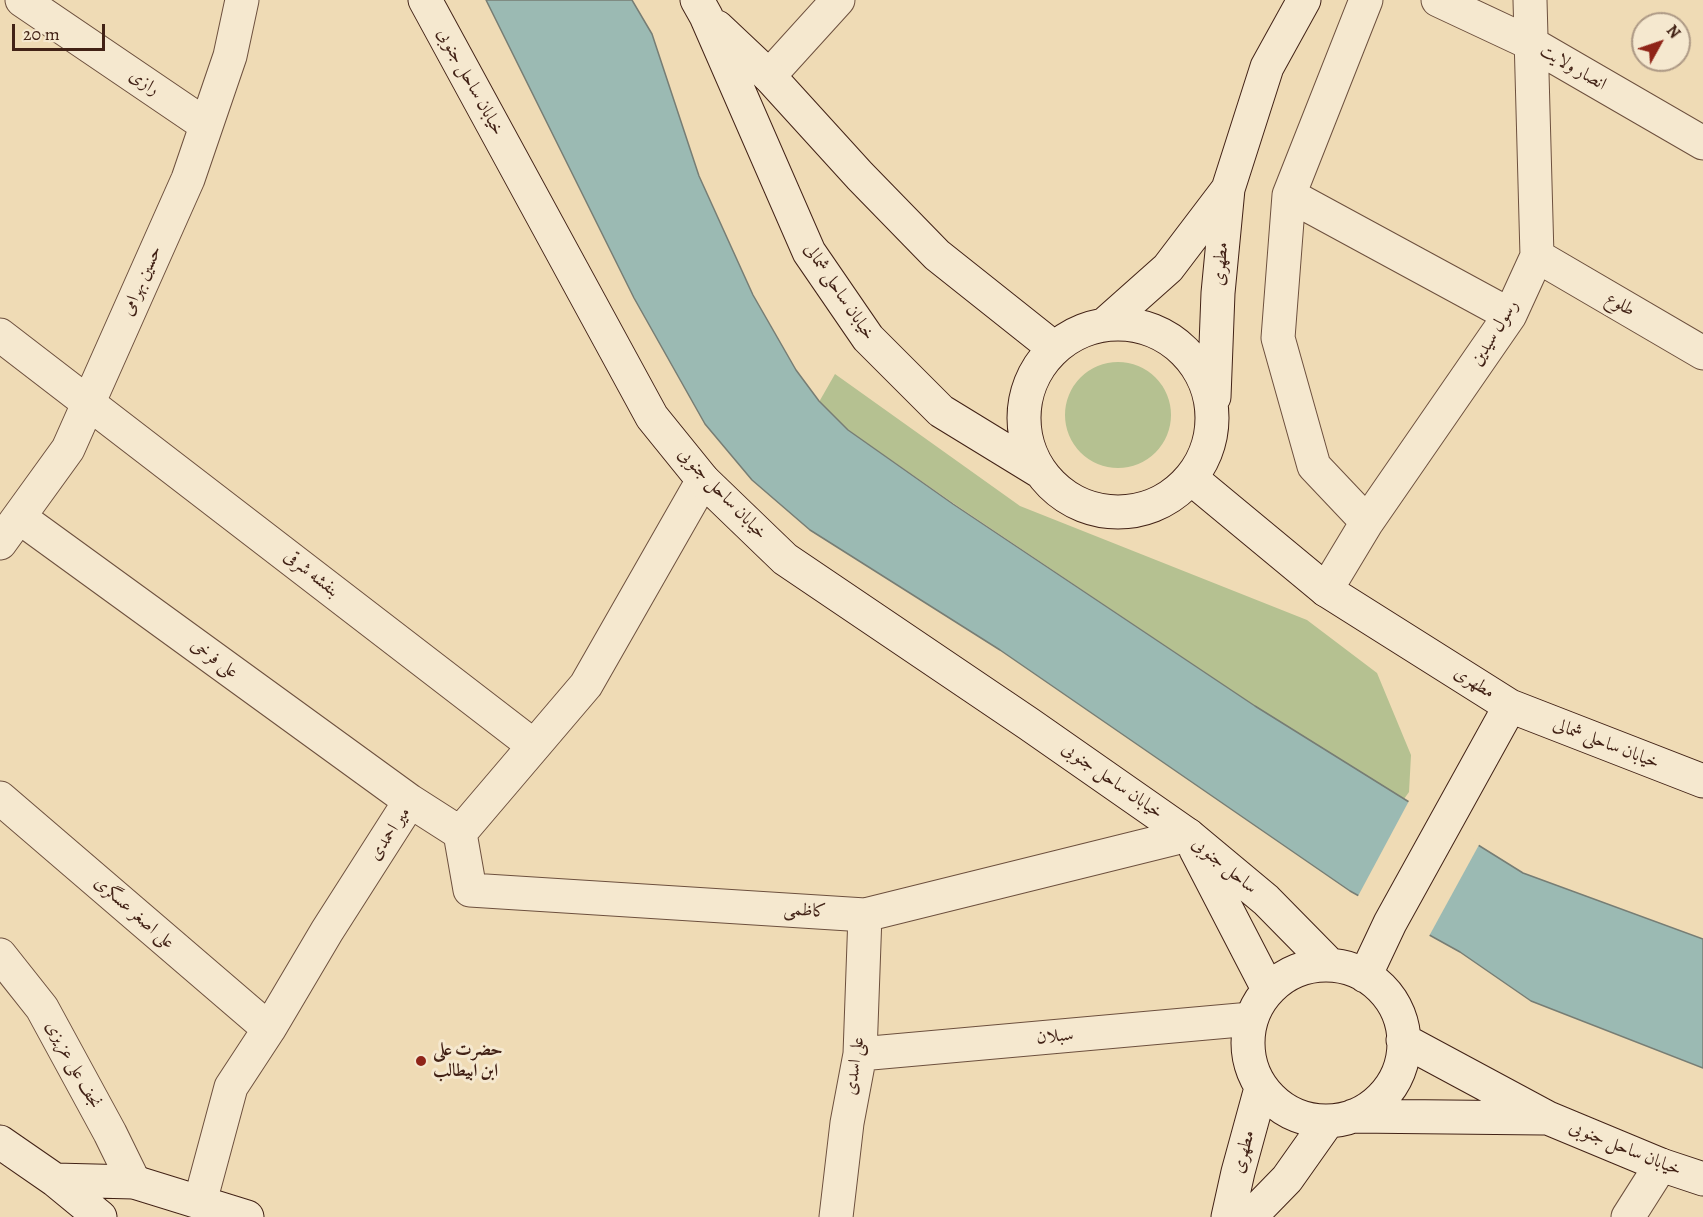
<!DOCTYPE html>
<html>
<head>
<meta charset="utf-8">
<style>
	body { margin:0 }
	#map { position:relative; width:1703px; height:1217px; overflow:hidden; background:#efdbb5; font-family:Alegreya,serif }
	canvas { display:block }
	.north { position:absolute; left:1631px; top:12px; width:60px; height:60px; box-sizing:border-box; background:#f5e8cf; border:2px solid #ad9985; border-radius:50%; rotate:50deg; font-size:16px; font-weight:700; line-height:24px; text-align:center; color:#422216 }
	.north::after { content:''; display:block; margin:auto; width:21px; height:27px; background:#8f2418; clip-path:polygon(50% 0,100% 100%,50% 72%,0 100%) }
	.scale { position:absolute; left:12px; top:24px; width:93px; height:27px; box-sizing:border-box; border:3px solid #422216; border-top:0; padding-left:8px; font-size:18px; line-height:21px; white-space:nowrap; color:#422216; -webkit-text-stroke:4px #f5e8cf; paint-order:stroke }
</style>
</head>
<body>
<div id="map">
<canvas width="1703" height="1217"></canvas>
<div class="north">N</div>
<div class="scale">20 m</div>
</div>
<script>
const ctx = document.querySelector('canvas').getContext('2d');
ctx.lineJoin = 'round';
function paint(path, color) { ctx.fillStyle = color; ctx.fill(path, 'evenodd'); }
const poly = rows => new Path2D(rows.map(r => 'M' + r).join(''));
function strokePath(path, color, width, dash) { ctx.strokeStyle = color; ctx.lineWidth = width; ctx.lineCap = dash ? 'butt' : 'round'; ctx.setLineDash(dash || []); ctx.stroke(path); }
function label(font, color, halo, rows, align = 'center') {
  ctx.font = font + ' Alegreya,Amiri,serif'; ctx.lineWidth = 6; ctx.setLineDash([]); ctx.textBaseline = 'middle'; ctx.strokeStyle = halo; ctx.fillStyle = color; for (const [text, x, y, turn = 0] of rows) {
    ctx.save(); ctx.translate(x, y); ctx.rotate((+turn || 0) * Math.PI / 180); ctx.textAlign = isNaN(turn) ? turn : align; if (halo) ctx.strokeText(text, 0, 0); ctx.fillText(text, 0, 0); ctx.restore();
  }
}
const green = poly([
	'1065 415a53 53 0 1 1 106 0a53 53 0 1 1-106 0Z',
	[835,374,1020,506,1307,620,1377,673,1411,755,1409,792,1404,799,1255,706,953,503,848,430,819,402]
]);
const water = poly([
	[486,0,632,0,652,34,699,176,753,295,796,370,819,401,848,430,953,504,1255,706,1523,873,1703,939,1703,1068,1531,1001,1460,952,1350,891,1000,650,810,530,752,480,705,424,634,298,486,0]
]);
const pier = poly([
	[1410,799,1480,843,1428,938,1357,898]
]);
const street = poly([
	[22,0,206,125],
	[1366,0,1289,195,1278,338,1314,466,1367,522],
	[1438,0,1532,44,1703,143],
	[769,76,838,0],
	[1289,195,1510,315],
	[1537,256,1703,353],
	[0,335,534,746],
	[19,517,410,801],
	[0,543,68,449,188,179,230,56,242,0],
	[1326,590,1367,522,1510,315,1537,256,1530,0],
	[0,798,269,1029],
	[460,833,470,890,865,915,1188,835],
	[0,955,42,1008,110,1133,134,1182],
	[860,1054,1251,1019],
	[200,1202,231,1087,269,1029,327,931,410,801,460,833,586,685,703,480],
	[836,1217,847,1123,860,1054,865,915],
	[1628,1217,1661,1165]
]);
const secondary = poly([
	[425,0,652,417,703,480,785,559,1029,724,1188,835,1266,900,1330,965],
	[697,0,706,16,809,252,868,338,941,411,1039,471],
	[717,27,769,76,860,176,937,255,1054,348],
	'1024 418a94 94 0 1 1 188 0a94 94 0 1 1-188 0Z',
	[1105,324,1168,268,1228,189],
	[1214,397,1218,293,1228,189,1267,67,1304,0],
	[1192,479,1326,590,1510,706,1703,781],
	[1196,850,1268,989],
	'1248 1043a78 78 0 1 1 156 0a78 78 0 1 1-156 0Z',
	[1365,976,1390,923,1510,706],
	[1403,1040,1548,1118,1661,1165,1703,1179],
	[1353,1116,1543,1118],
	[0,1142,55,1180,100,1217],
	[55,1180,134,1182,247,1217],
	[1228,1217,1238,1172,1261,1088],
	[1250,1217,1287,1179,1328,1121]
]);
const markers = [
	[421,1061,6,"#8f2418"]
];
const streetNames = [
	["انصار ولایت",1573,68,30],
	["خیابان ساحل جنوبی",470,82,61],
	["رازی",144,83,34],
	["مطهری",1221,264,-85],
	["حسین بهرامی",142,281,-66],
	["خیابان ساحلی شمالی",839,292,56],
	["طلوع",1620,305,30],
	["رسول سیدین",1495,333,-58],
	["خیابان ساحل جنوبی",722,494,46],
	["بنفشه شرقی",311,574,38],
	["علی فرخی",214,659,36],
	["مطهری",1474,683,32],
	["خیابان ساحلی شمالی",1606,744,21],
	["خیابان ساحل جنوبی",1112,781,35],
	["میر احمدی",390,834,-56],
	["ساحل جنوبی",1224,866,39],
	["کاظمی",805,911,4],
	["علی اصغر عسگری",134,913,41],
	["سبلان",1055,1037,-5],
	["نجف علی عزیزی",73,1065,61],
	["علی اسدی",855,1066,-82],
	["خیابان ساحل جنوبی",1625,1149,22],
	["مطهری",1244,1152,-75]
];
const poiNames = [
	["حضرت علی",433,1051],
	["ابن ابیطالب",433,1072]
];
paint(green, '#b5c191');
paint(water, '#9bbab3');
strokePath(water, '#777d74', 1.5);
paint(pier, '#efdbb5');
strokePath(street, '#6d503e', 35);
strokePath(secondary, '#422216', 35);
strokePath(street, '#f5e8cf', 33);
strokePath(secondary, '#f5e8cf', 33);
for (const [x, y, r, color] of markers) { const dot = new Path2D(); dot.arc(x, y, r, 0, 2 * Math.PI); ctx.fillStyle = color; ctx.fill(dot); strokePath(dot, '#f5e8cf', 2); }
label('18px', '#422216', '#f5e8cf', streetNames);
label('bold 18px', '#422216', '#f5e8cf', poiNames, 'left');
</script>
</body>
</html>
